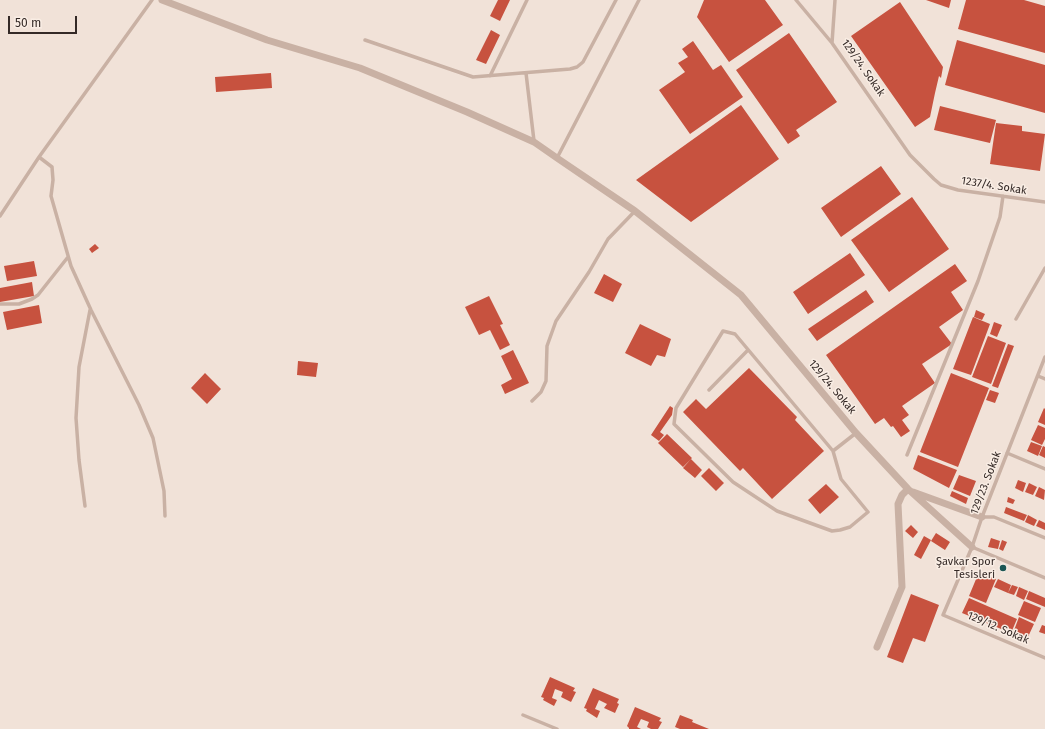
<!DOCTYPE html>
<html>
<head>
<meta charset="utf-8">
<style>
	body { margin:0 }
	#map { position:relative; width:1045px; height:729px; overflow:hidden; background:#f1e2d8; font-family:"Fira Sans",sans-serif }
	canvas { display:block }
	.scale { position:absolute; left:8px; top:16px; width:69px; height:18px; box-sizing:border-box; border:2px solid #342926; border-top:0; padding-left:5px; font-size:12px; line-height:14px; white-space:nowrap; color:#342926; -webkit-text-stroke:3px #f9ede4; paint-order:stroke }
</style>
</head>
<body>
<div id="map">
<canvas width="1045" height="729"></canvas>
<div class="scale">50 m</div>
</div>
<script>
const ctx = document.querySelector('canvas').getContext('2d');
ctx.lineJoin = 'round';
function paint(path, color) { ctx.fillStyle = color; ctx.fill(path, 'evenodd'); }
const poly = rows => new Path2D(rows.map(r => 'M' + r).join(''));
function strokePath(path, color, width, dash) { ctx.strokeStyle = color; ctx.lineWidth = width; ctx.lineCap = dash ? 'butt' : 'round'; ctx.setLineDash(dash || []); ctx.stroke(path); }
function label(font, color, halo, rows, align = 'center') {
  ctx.font = font + ' "Fira Sans",sans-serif'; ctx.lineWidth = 3; ctx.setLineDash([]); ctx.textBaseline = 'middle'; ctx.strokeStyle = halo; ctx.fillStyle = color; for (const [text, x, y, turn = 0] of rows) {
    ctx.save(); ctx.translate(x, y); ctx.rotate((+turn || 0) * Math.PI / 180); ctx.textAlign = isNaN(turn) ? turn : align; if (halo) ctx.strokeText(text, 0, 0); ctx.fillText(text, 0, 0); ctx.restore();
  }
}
const building = poly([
	[498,0,510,0,500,21,490,16],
	[704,0,765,0,783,25,729,62,697,17],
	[926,0,951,0,949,8],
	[966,0,1024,0,1045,6,1045,53,958,29],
	[900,2,943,67,941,78,939,76,935,93,930,117,915,127,851,36],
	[491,30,500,35,486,64,476,60],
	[789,33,837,102,796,130,800,136,788,144,736,70],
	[957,40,1045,65,1045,113,945,85],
	[693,41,713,70,721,65,743,97,690,134,659,90,685,72,678,63,688,57,682,49],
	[271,73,272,88,216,92,215,77],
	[741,105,779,159,691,222,636,180],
	[940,106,996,120,990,143,934,130],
	[996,123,1022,126,1022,131,1045,134,1040,171,990,164],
	[881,166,901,194,841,237,821,208],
	[912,197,949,249,889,292,851,240],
	[95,244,99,248,92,253,89,249],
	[850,253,865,275,808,314,793,292],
	[34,261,37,276,7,281,4,266],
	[955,264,967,281,951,292,963,310,939,327,952,344,922,364,935,383,902,406,909,415,902,420,910,431,901,437,893,426,891,427,884,418,875,424,826,355],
	[604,274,622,284,613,302,594,293],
	[32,282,34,296,0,302,0,288],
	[866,290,874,302,817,341,808,329],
	[489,296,503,324,500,325,510,345,500,350,490,330,479,335,465,307],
	[39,305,42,323,7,330,3,312],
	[976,310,985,314,982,320,974,317],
	[973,317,990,324,971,375,953,369],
	[994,322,1002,325,997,337,990,334],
	[640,324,671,339,665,357,657,355,651,366,625,353],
	[988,336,1006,343,991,384,972,377],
	[1008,344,1014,346,998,388,992,386],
	[513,350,529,383,505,394,501,385,512,379,501,356],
	[298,361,318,363,316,377,297,375],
	[749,368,797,417,795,420,824,451,772,499,743,468,740,471,683,412,696,399,706,409],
	[205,373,221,389,207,404,191,388],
	[951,373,989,388,958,467,920,452],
	[990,390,999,393,995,403,986,400],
	[670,406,673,408,672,415,660,432,664,435,659,441,651,435],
	[1044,408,1045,409,1045,425,1038,422],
	[1038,425,1045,428,1045,439,1042,445,1031,440],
	[667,434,692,458,683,467,658,443],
	[1031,442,1042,446,1038,456,1027,451],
	[1043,446,1045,447,1045,458,1039,455],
	[918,455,957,470,949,488,913,469],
	[691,459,702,470,695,478,683,468],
	[709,468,724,483,716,491,701,476],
	[959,475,976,481,970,496,953,489],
	[1018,480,1026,483,1023,492,1015,488],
	[1029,483,1037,487,1033,495,1025,492],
	[826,484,839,497,820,514,808,500],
	[1039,487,1045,490,1044,500,1035,496],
	[952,491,968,498,966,504,950,496],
	[1008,497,1015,500,1013,504,1007,502],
	[1006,507,1027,515,1024,521,1004,513],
	[1028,515,1037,520,1034,526,1025,522],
	[1039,520,1045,523,1045,530,1036,526],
	[911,525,918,532,913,538,905,531],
	[936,533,950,542,945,550,931,541],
	[924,536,931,540,921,559,914,555],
	[991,538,1000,541,998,549,988,547],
	[1002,540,1007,542,1003,551,999,549],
	[979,572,996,579,986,603,969,596],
	[998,579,1011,585,1008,593,994,587],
	[1012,585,1018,587,1014,595,1008,593],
	[1019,587,1028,591,1024,600,1016,596],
	[1029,591,1045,598,1045,607,1026,599],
	[911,594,939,605,925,642,913,638,903,663,887,657],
	[969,598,1017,619,1011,633,962,613],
	[1024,601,1041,608,1035,622,1018,615],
	[1019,617,1034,624,1027,639,1013,633],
	[1042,625,1045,626,1045,634,1039,632],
	[550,677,575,688,573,691,576,692,571,702,561,697,563,692,555,689,552,698,557,700,554,706,543,700,544,698,541,697],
	[593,688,619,699,617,703,619,704,615,713,604,708,607,704,599,700,595,709,600,711,597,718,586,711,587,709,584,708],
	[635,707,661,718,659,721,662,722,658,729,651,729,647,727,649,722,641,719,637,727,641,729,629,729,629,728,627,726],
	[680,715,693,720,692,722,709,729,680,729,675,727]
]);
const service = poly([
	[796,0,832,43,910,155,934,179,941,185,958,190,1045,202],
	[365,40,473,77,570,69,577,67,583,62,616,0],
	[832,43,835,0],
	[526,73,534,141],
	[490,76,527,0],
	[39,157,52,167,53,180,51,196,71,266,91,310,139,405,153,438,164,491,165,516],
	[557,158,639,0],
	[0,216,39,157,152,0],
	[0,304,19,304,32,299,38,295,68,257],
	[1016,319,1045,268],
	[723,331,735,334,833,451,841,479,868,512,850,527,840,530,832,531,777,511,733,482,674,424,676,408,723,331],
	[1045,357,982,517,972,547,943,615,1045,658],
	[1038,376,1045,379],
	[709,390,748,350],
	[532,401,541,392,546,381,547,346,556,321,589,272,608,239,635,211],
	[833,451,856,433],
	[1007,453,1045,469],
	[907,455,978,281,1000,217,1003,196],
	[85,506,79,460,76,418,79,367,90,310],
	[982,517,994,517,1045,538],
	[972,547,1045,578],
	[523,715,557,729]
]);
const minor = poly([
	[162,0,267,40,360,68,467,112,534,142,557,158,635,211,741,295,856,433,908,489,972,547],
	[913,492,982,517],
	[877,647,902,587,898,504,902,495,908,489]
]);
const markers = [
	[1003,568,4,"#1b5654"]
];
const streetNames = [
	["129/24. Sokak",863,68,55],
	["1237/4. Sokak",994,186,9],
	["129/24. Sokak",832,387,50],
	["129/23. Sokak",986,483,-69],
	["129/12. Sokak",998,628,23]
];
const poiNames = [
	["Şavkar Spor",995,562],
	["Tesisleri",995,575]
];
paint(building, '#c7523f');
strokePath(service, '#c9b1a4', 3.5);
strokePath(minor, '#c9b1a4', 7);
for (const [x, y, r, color] of markers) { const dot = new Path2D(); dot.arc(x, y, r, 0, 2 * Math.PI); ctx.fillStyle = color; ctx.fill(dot); strokePath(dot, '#f9ede4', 1.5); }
label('11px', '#342926', '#f9ede4', streetNames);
label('11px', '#342926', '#f9ede4', poiNames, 'right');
</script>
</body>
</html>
